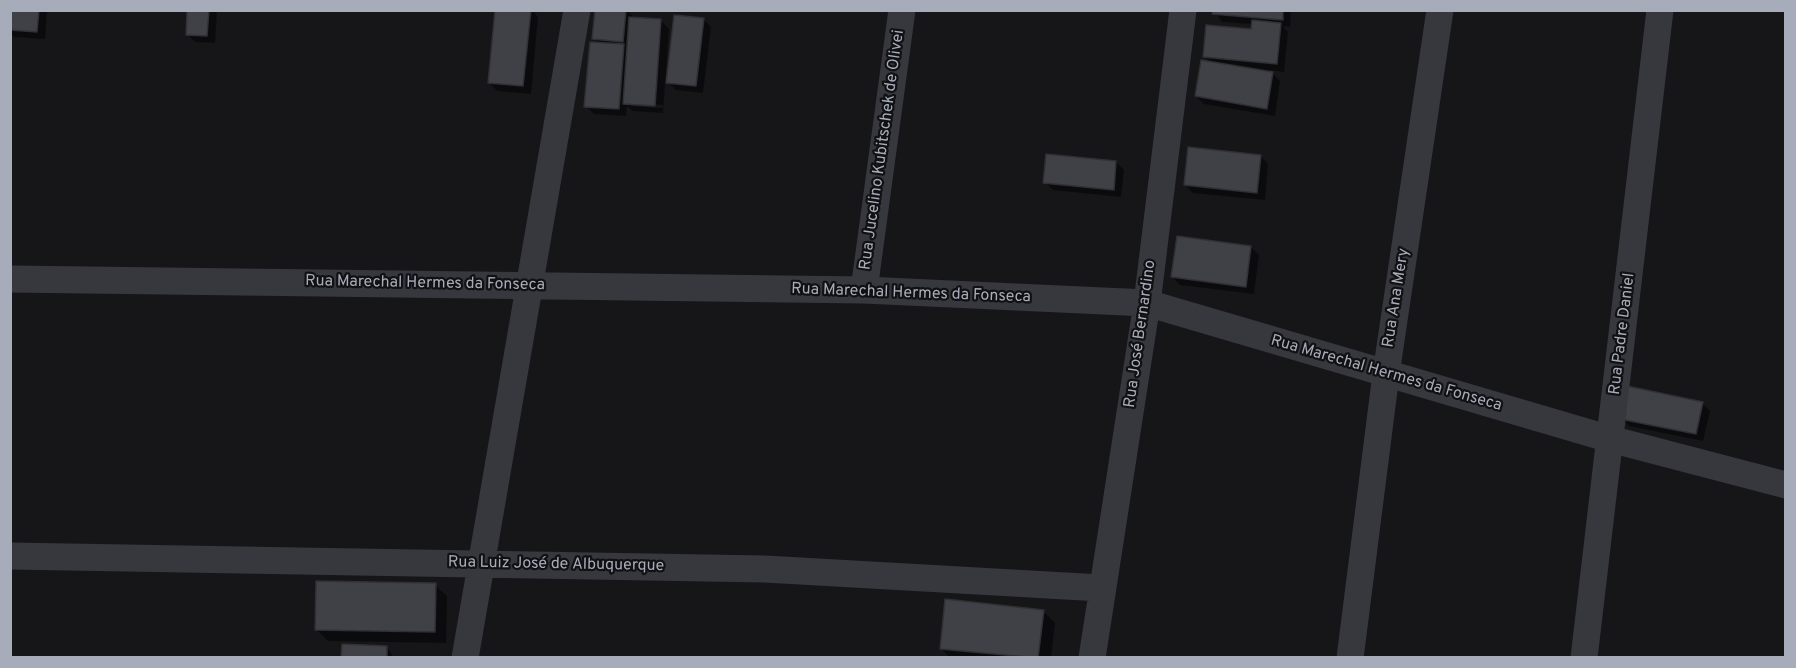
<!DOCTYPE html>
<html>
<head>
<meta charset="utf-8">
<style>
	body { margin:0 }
	#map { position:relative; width:1796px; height:668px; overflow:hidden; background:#161619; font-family:Overpass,sans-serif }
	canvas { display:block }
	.frame { position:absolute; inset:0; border:12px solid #a7acba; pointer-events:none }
</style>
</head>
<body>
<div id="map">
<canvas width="1796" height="668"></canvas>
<div class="frame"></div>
</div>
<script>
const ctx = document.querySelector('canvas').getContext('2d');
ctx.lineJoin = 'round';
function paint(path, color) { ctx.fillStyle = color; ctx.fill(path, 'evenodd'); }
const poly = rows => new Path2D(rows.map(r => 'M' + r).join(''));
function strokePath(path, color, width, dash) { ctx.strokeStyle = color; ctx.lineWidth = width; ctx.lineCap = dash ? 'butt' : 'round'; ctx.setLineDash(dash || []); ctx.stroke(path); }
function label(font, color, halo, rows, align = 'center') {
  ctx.font = font + ' Overpass,sans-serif'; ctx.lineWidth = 4.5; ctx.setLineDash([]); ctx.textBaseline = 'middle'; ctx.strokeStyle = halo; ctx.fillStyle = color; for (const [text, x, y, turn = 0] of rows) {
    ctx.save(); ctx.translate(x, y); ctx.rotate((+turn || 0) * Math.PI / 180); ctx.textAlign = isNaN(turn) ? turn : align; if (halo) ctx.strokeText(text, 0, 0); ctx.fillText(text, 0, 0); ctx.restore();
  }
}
const shadow = poly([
	[10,10,47,10,45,39,14,37,10,33],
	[189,10,217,10,215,43,195,42,187,34],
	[497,10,532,10,538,17,531,94,497,91,490,83],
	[596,10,627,10,634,18,661,21,669,29,663,113,633,111,627,106,626,116,594,114,586,106,599,44,593,38],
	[631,103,663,105,663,108,631,106],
	[1214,10,1291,10,1290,27,1283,26,1288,32,1284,72,1269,70,1280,81,1275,116,1204,104,1196,96,1211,63,1205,57,1252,31,1253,24,1222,22],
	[703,19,711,27,703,93,676,90,668,82],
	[1261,156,1268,164,1265,200,1193,193,1185,185],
	[1116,162,1124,170,1121,197,1053,190,1045,182],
	[1251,247,1259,255,1254,294,1180,285,1172,277],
	[1702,403,1710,411,1703,441,1629,426,1621,418],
	[435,585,447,596,446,643,328,641,317,630],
	[1043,611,1055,623,1051,658,950,658,941,648],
	[387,647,394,658,343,658]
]);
const building = poly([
	[10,10,39,10,37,32,10,30,10,10],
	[187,10,209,10,207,36,186,35,187,10],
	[495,10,531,10,523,86,488,83,495,10],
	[595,10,626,10,623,42,592,39,595,10],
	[1213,10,1283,10,1283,20,1212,14,1213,10],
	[674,15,704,18,696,86,666,83,674,15],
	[629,17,661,19,655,106,623,104,629,17],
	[1252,20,1281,23,1277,64,1203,57,1206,25,1251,29,1252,20],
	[590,42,624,44,619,109,584,107,590,42],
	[1201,60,1273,72,1267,109,1195,96,1201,60],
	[1188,147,1261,155,1257,193,1184,185,1188,147],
	[1046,154,1116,161,1114,190,1043,183,1046,154],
	[1177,236,1251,246,1246,287,1171,277,1177,236],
	[1627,386,1703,402,1696,434,1620,419,1627,386],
	[316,581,436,583,435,632,315,630,316,581],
	[945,599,1044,610,1038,658,940,649,945,599],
	[342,644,387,646,387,658,341,658,342,644]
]);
const street = poly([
	[10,279,864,290,1147,303,1610,439,1786,485],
	[864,290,902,10],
	[10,556,765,569,1101,588],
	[465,658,577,10],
	[1092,658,1147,303,1183,10],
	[1350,658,1386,374,1440,10],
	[1584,658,1660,10]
]);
const streetNames = [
	["Rua Jucelino Kubitschek de Olivei",883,150,-82],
	["Rua Marechal Hermes da Fonseca",425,284,1],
	["Rua Marechal Hermes da Fonseca",911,294,2],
	["Rua Ana Mery",1397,298,-81],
	["Rua José Bernardino",1141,334,-82],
	["Rua Padre Daniel",1623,334,-83],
	["Rua Marechal Hermes da Fonseca",1386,374,16],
	["Rua Luiz José de Albuquerque",556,565,1]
];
paint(shadow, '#0007');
paint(building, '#404146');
strokePath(building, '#303035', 1.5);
strokePath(street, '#37383e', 27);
label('16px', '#a7acba', '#111114', streetNames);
</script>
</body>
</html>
